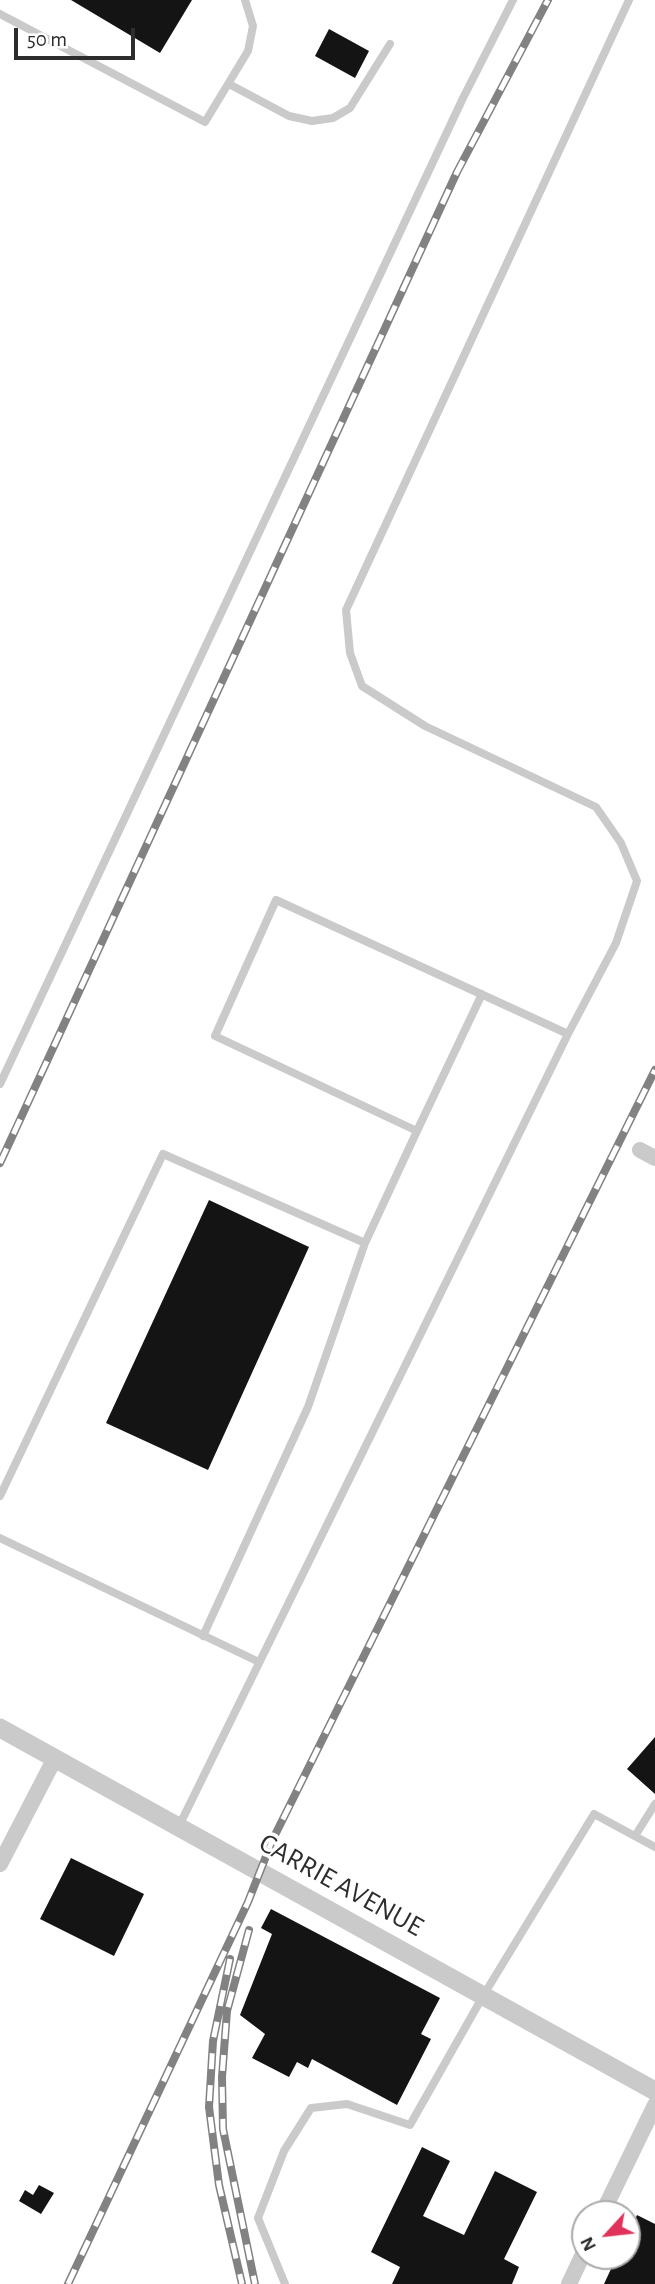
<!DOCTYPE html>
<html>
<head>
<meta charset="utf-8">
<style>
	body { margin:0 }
	#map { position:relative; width:655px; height:2284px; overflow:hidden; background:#fff; font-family:"Alegreya Sans",sans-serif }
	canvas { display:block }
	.north { position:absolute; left:571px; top:2200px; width:70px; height:70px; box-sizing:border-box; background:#fff; border:2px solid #ababab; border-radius:50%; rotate:243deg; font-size:19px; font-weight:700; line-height:28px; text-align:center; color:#2d2d2d }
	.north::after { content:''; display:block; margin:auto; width:24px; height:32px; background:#e0325b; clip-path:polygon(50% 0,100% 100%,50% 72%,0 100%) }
	.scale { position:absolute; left:14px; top:28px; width:121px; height:32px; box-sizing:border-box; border:4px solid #2d2d2d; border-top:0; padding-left:9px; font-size:21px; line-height:24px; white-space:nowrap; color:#2d2d2d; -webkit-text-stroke:5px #fff; paint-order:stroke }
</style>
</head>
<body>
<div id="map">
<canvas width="655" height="2284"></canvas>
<div class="north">N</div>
<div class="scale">50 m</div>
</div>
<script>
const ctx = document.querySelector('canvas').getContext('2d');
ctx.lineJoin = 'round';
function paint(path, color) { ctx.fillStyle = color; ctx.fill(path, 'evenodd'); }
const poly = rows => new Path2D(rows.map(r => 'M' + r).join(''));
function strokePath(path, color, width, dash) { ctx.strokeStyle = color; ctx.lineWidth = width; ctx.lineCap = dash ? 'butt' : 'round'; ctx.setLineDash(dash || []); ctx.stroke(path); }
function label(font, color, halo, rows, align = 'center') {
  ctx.font = font + ' "Alegreya Sans",sans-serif'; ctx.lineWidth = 7; ctx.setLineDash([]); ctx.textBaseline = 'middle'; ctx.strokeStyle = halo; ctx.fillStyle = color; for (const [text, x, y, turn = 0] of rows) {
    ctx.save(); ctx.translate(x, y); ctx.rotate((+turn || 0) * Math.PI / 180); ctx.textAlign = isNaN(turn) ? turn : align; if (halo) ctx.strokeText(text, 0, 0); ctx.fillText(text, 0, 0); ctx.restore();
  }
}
const building = poly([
	[71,0,192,0,160,53],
	[329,29,369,51,355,78,315,56],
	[209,1200,309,1247,208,1470,106,1423],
	[655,1737,655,1794,627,1769],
	[71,1858,144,1894,114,1956,40,1919],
	[271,1909,440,1998,421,2034,431,2039,397,2105,312,2059,308,2068,297,2062,289,2077,252,2058,265,2034,240,2015,272,1934,261,1928],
	[422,2147,450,2161,423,2216,464,2235,495,2171,537,2192,504,2259,519,2267,512,2284,392,2284,400,2267,371,2252],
	[39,2185,54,2193,41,2214,19,2201,25,2190,33,2195],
	[637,2215,655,2224,655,2284,604,2284,617,2256,627,2256,627,2236]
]);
const service = poly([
	[0,14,205,122,248,51,253,26,245,0],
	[229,84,289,116,312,121,333,118,350,108,390,44],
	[0,1084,463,98,513,0],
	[417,1131,482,994],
	[365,1243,417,1131,215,1036,276,900,568,1034],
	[0,1496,163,1154,365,1243,308,1407,203,1636],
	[0,1538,259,1662],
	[179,1826,568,1034,616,943,637,881,621,843,596,807,425,726,362,686,350,653,346,610,629,0],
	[635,1836,655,1804],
	[285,2284,258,2218,284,2151,311,2108,347,2104,410,2125,483,1996,594,1814,655,1847]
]);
const minor = poly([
	[640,1150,655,1158],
	[0,1864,55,1758],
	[602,2214,655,2105],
	[569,2284,585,2250]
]);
const tertiary = poly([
	[0,1728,655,2091]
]);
const rail = poly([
	[0,1163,457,172,548,0],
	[249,1930,227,2011,222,2077,223,2129,255,2284],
	[230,1959,213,2041,209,2107,219,2185,242,2284],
	[68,2284,248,1902,272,1841,655,1070]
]);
const streetNames = [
	["CARRIE AVENUE",341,1885,29]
];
paint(building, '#141414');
strokePath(service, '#cacaca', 8);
strokePath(minor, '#cacaca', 16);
strokePath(tertiary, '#cacaca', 19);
strokePath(rail, '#828282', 8);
strokePath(rail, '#fff', 5, [16]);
label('28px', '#2d2d2d', '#fff', streetNames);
</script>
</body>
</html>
